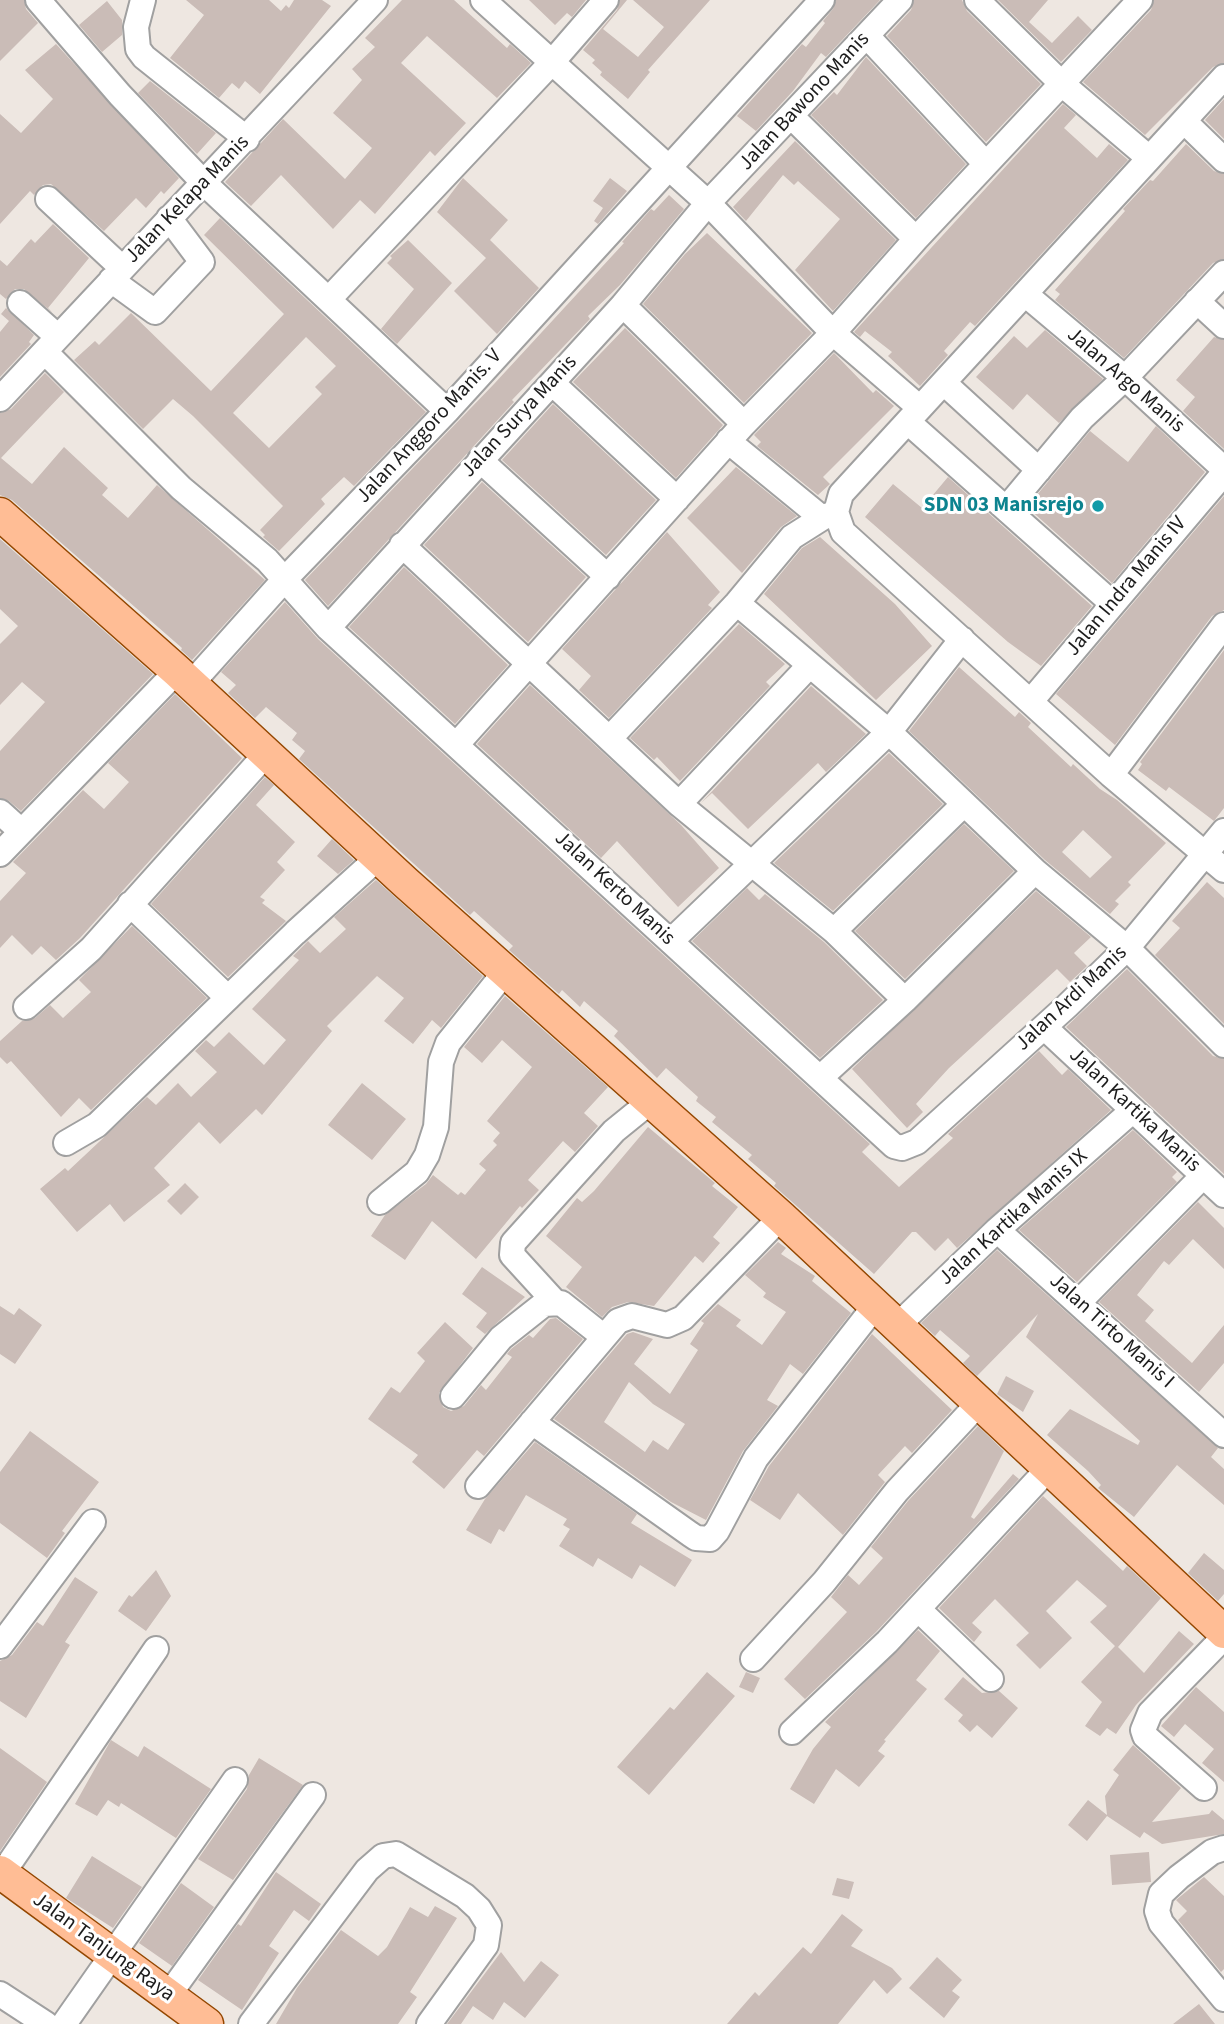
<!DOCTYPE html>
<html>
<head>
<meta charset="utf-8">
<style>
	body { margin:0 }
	canvas { display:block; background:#eee7e1 }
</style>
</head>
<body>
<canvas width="1224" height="2024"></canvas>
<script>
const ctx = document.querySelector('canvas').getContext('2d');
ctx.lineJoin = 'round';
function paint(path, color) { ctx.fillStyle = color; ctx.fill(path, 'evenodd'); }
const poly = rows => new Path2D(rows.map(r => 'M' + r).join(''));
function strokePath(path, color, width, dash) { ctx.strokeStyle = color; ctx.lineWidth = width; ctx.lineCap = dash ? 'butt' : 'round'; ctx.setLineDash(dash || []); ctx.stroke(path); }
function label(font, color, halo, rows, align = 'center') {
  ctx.font = font + ' "Source Sans 3",sans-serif'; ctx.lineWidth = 6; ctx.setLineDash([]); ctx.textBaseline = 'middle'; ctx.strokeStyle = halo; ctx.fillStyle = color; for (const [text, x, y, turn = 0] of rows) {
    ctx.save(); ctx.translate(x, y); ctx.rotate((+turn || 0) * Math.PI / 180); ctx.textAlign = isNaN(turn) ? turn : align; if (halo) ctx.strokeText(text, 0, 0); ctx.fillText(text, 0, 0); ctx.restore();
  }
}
const building = poly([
	[0,0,24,0,26,9,38,23,0,61],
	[186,0,269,0,281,11,286,5,289,8,294,0,322,0,331,6,260,94,245,81,239,89,232,83,219,98,170,58,204,15],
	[402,0,454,0,507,48,510,44,531,63,497,98,427,36,401,63,466,123,435,156,430,151,375,214,360,200,333,229,281,175,251,206,225,182,283,119,345,179,372,148,333,113,362,80,352,69,375,47,365,38],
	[529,0,586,0,572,17,567,13,555,25],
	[620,0,627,0,603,29,638,57,664,27,633,0,710,0,648,70,650,72,628,99,600,75,602,72,592,63,595,60,583,50,617,10],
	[836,0,880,0,826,57,821,53,793,91,756,131,737,116,802,44,806,47,825,23,823,21,833,9],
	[914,0,962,0,967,11,1041,84,986,142,887,36,911,10],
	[998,0,1048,0,1029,22,1052,43,1078,16,1092,30,1061,62],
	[1154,0,1224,0,1224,63,1213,67,1145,135,1083,82,1151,10],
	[107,1,122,20,122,35,102,52,79,25],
	[56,44,179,178,164,194,161,191,146,208,136,198,104,231,51,184,43,185,34,195,30,191,0,224,0,114,21,133,53,99,25,70],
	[866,57,966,164,916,218,811,115,834,92,837,95],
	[150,81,216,133,197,154,138,93],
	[1224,99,1224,139,1205,120],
	[1063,104,1076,115,1064,128,1097,158,1109,144,1128,160,975,326,970,322,944,351,948,355,920,386,888,356,892,352,865,331,860,337,854,332],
	[795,141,896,240,833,311,795,270,840,219,798,181,794,185,783,175,746,221,733,207],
	[1186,144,1214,171,1224,174,1224,259,1213,263,1124,358,1055,300,1060,294,1055,290,1125,211,1123,209,1150,180,1153,181],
	[463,178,508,220,490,240,539,288,497,334,454,291,486,258,437,212],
	[610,178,627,191,598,224,594,221,603,208,593,201],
	[669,195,684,209,620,285,588,316,590,319,512,400,514,402,328,606,305,580,494,384,624,243,622,242,651,209,654,211],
	[220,218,426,412,354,486,344,477,321,499,325,504,279,551,263,537,265,535,260,530,283,506,193,416,173,399,143,429,74,360,95,341,99,345,131,313,211,391,284,314,204,235],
	[306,337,336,366,315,387,322,394,269,448,233,413],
	[53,224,89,258,48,308,53,313,24,289,15,289,6,299,0,294,0,260,7,266,31,239,35,243],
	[707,233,812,333,744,403,643,304,685,254],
	[408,240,452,283,397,344,381,329,414,289,387,263,392,258,390,256],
	[6,308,34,335,29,342,31,344,0,377,0,332,9,321,1,314],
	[625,328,723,425,676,478,573,382],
	[1045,330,1103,379,1059,423,1027,394,1013,410,976,377,1014,336,1027,348],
	[1214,337,1224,340,1224,449,1183,411,1195,397,1176,380],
	[834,353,873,393,876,390,894,406,823,477,830,484,818,495,757,446,761,442,754,435],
	[45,373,64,392,1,458,32,484,64,447,108,488,102,495,128,518,157,485,265,580,192,660,181,650,182,648,12,500,0,495,0,413,11,409],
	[553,404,656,500,606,555,502,460],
	[1156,426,1205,472,1112,583,1027,507,1090,431,1128,462],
	[736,467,797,516,781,527,742,573,687,518],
	[948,477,1092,606,1041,666,1008,642,865,517,893,484,922,508],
	[482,482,586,577,528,642,424,545],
	[1224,496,1224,610,1212,616,1115,745,1056,694],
	[667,532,720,592,708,605,712,608,609,718,579,690,591,676,562,649],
	[820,537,895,604,932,646,876,700,764,594,802,548],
	[0,539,153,674,21,811,9,801,0,798,0,751,45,702,22,682,0,705,0,644,18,626,0,609],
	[404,567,508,665,455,724,349,627],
	[285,602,318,639,870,1144,862,1152,899,1187,953,1138,948,1134,1039,1051,1062,1075,1068,1069,1111,1110,957,1248,948,1238,935,1251,916,1232,912,1232,874,1274,774,1186,776,1183,748,1159,752,1155,712,1122,716,1117,696,1101,698,1097,666,1068,657,1078,614,1036,618,1031,584,1001,580,1007,562,990,559,994,509,950,513,946,474,911,470,915,299,759,305,751,292,740,297,733,266,707,255,718,228,693,236,685,221,672],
	[739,624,785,664,766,682,770,686,680,781,657,757,654,760,630,738],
	[1224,650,1224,808,1214,821,1169,787,1166,791,1138,770,1142,764,1140,762],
	[959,667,1015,717,1019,712,1031,723,1028,727,1071,767,1073,764,1100,789,1117,800,1166,843,1128,882,1131,885,1115,901,1119,904,1110,914,1045,860,909,731],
	[1083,830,1112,857,1090,878,1062,852],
	[530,685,681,825,719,868,678,907,617,841,601,858,477,744],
	[811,686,866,734,826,772,818,763,748,829,712,793,701,803],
	[175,694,242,758,80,938,56,960,41,946,32,955,12,935,0,948,0,901,26,873,13,862,83,790,104,809,118,794,129,782,108,763],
	[889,753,943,804,833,911,774,863],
	[265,777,274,785,256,805,295,842,277,862,285,870,260,897,265,900,262,903,286,921,228,977,151,904],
	[964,824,1014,871,905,979,855,931],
	[332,839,354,860,338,874,317,856],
	[376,880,483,976,441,1028,432,1020,413,1044,384,1021,404,998,377,976,327,1026,332,1031,262,1115,256,1109,220,1144,199,1122,154,1168,170,1185,124,1222,110,1204,77,1232,40,1189,65,1168,68,1171,147,1097,156,1105,178,1083,191,1097,217,1072,195,1051,206,1040,214,1047,229,1032,264,1065,286,1040,252,1009,299,960,293,956,308,941,320,953,346,929,334,917],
	[1207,882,1224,898,1224,1024,1155,955,1180,928,1172,921],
	[747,888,759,900,765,894,824,942,883,1000,820,1058,692,941],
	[1036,891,1091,937,1074,953,1087,966,1070,982,1057,969,949,1068,916,1104,923,1112,907,1128,852,1069],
	[132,926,207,998,91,1110,79,1098,61,1117,11,1061,7,1064,0,1057,0,1041,22,1021,35,1018,50,1005,63,1018,91,992,79,980],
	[1127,969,1213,1056,1224,1059,1224,1174,1066,1027],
	[505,996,608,1087,584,1113,598,1126,575,1152,563,1141,528,1180,539,1190,522,1208,520,1206,476,1259,432,1221,405,1260,371,1236,385,1215,426,1184,433,1175,458,1195,461,1192,465,1195,486,1170,479,1164,497,1145,493,1141,500,1133,487,1121,532,1067,502,1040,482,1063,464,1047],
	[362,1083,406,1119,372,1160,328,1125],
	[648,1127,715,1183,712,1186,738,1207,713,1237,720,1243,703,1263,695,1256,654,1306,628,1302,612,1307,602,1317,566,1287,582,1267,546,1236,577,1198,582,1202,594,1191],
	[1133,1130,1177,1172,1172,1177,1177,1182,1077,1282,1019,1230],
	[185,1183,199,1197,181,1215,167,1201],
	[1198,1202,1224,1228,1224,1269,1193,1239,1169,1265,1164,1261,1137,1295,1154,1310,1145,1321,1192,1363,1224,1325,1224,1363,1199,1392,1099,1302],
	[778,1242,786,1248,781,1254,815,1276,812,1281,851,1313,803,1374,790,1364,767,1400,778,1406,743,1451,706,1520,671,1502,554,1419,627,1334,633,1332,653,1339,634,1364,670,1394,698,1350,690,1344,704,1323,701,1321,718,1304,741,1320,736,1326,762,1345,786,1312,763,1297,766,1293,745,1275],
	[629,1382,653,1404,685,1424,668,1450,653,1440,645,1452,604,1422],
	[997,1250,1218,1448,1211,1457,1224,1469,1224,1505,1177,1465,1134,1517,1098,1488,1101,1485,1088,1471,1047,1435,1070,1409,1138,1445,1140,1441,1026,1337,1038,1314,977,1376,963,1363,970,1356,940,1330,935,1336,921,1323],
	[482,1267,525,1297,485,1334,476,1327,487,1313,462,1294],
	[0,1306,14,1315,19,1308,42,1325,15,1364,0,1354],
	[556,1318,583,1339,484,1456,477,1450,444,1489,412,1462,418,1455,368,1419,391,1387,400,1393,425,1361,417,1353,445,1322,473,1348,439,1393,443,1407,451,1411,464,1406,481,1385,486,1390,512,1357,507,1354,511,1349,529,1335,533,1338,550,1319],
	[872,1334,952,1410,912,1453,905,1446,878,1475,885,1482,843,1535,798,1493,780,1520,750,1500,769,1466],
	[1006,1376,1034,1391,1023,1412,997,1394],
	[978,1426,1004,1451,971,1517,974,1519,1013,1474,1019,1479,876,1632,805,1699,784,1679,847,1612,831,1597,848,1575,859,1585,883,1558,871,1547,908,1501],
	[30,1431,99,1482,62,1531,65,1533,47,1558,0,1523,0,1472],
	[535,1442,637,1514,631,1523,692,1560,675,1587,640,1565,632,1579,598,1558,593,1567,559,1546,570,1529,563,1525,567,1519,526,1495,504,1532,499,1529,491,1544,466,1530,485,1499],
	[1043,1496,1123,1571,1127,1566,1161,1598,1118,1647,1144,1673,1179,1631,1194,1644,1136,1705,1116,1734,1107,1728,1100,1736,1085,1726,1102,1702,1081,1682,1115,1646,1090,1622,1107,1606,1077,1580,1046,1611,1072,1638,1040,1669,1016,1645,1029,1633,995,1599,972,1623,982,1632,974,1642,939,1608],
	[1204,1553,1224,1570,1224,1594,1218,1601,1188,1573],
	[156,1570,171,1596,146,1631,118,1611,129,1595,132,1597],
	[75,1577,98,1592,65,1642,70,1645,26,1718,0,1701,0,1661,12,1655,37,1622,43,1626],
	[918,1630,940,1651,916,1680,927,1689,884,1740,886,1741,878,1751,885,1756,859,1787,836,1769,814,1804,790,1789,813,1749,831,1727,825,1722],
	[707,1672,735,1696,649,1795,617,1767,670,1707,674,1710],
	[746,1672,760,1678,753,1693,739,1687],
	[963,1677,982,1693,999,1691,1018,1708,992,1738,977,1725,970,1732,958,1721,963,1715,944,1699],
	[1196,1687,1224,1712,1224,1782,1202,1763,1214,1749,1185,1724,1174,1737,1161,1726],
	[111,1740,138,1757,144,1746,211,1789,176,1838,121,1803,119,1807,108,1800,97,1816,75,1804],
	[1133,1745,1181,1788,1152,1822,1209,1814,1212,1810,1224,1820,1224,1834,1162,1844,1144,1832,1140,1838,1107,1816,1087,1841,1068,1825,1088,1800,1107,1815,1105,1796,1119,1775,1113,1770],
	[0,1748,47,1782,0,1851],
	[259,1758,303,1785,233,1880,198,1859,247,1789,249,1775],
	[1149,1852,1151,1882,1112,1885,1110,1855],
	[92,1856,142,1887,113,1928,66,1898],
	[276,1872,321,1904,309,1921,294,1910,269,1946,279,1953,242,2010,198,1980,238,1924,241,1926],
	[1204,1877,1224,1896,1224,1969,1221,1972,1178,1920,1187,1911,1176,1900],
	[837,1878,854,1882,849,1899,832,1895],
	[181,1883,214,1907,172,1966,139,1943],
	[435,1906,457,1918,410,1992,417,1997,398,2024,276,2024,297,1988,341,1930,378,1956,387,1947,410,1907,428,1917],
	[842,1914,863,1930,851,1946,892,1968,902,1979,887,1994,874,1980,838,2024,727,2024,755,1992,759,1996,803,1947,811,1954],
	[501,1952,524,1982,541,1961,559,1975,525,2018,504,2002,493,2020,473,2006,461,2024,447,2024],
	[937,1957,962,1980,952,1991,960,1997,944,2018,909,1988],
	[1199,2004,1215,2024,1173,2024]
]);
const minor = poly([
	[38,0,120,95,203,182,447,411],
	[143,0,136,27,138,49,144,57,247,139],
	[483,0,708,203,833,333,920,408],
	[977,0,1062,84,1149,158],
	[867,36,986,164],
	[1224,77,841,494,836,512,843,532,1111,775,1224,870],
	[792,117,916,239],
	[1184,121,1224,160],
	[48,199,122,268],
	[111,280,155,312,202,262,169,218],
	[1025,294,1125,378,1224,469],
	[329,299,553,61,606,0],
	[1197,301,1224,326],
	[20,303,58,337],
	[623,305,744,424],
	[45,352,181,488,267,560,328,628,894,1146,902,1148,917,1142,1067,1006,1127,948,1224,831],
	[552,383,677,499],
	[944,383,1039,470],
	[0,399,375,0],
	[908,422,1113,604],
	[728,441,822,518,836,512],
	[480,460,608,577],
	[1006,509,1082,418,1125,378,1224,273],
	[402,545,679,804,834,931,905,1000],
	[737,603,889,732,1035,871,1127,948,1224,1045],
	[328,628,623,305,708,203,900,0],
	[191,684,285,579,447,411,822,0],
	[1031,701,1224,473],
	[610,738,737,603,792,537,822,518],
	[457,744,744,424,833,333,916,239,1140,0],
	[1111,775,1224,625],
	[679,804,809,666],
	[0,812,21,831],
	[0,854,177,671],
	[130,904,228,998],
	[834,931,964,804],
	[671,941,889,732,962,639],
	[26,1007,91,949,267,753],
	[1044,1027,1224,1195],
	[820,1078,905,1000,1035,871],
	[66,1143,97,1125,295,933,380,856],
	[380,1202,417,1172,427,1155,436,1127,441,1062,448,1043,505,972],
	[997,1230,1224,1435],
	[554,1301,512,1255,513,1243,614,1131,651,1101],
	[1078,1303,1203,1176],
	[897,1326,997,1230,1132,1111],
	[453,1396,501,1338,544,1304,561,1303,604,1337],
	[532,1422,690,1534,696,1538,710,1539,717,1531,756,1458,875,1306],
	[478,1486,618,1321,632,1316,667,1325,683,1318,781,1217],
	[918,1609,991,1679],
	[0,1646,93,1522],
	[753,1659,824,1582,897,1491,979,1403],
	[792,1732,887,1642,1049,1468],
	[1204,1788,1145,1736,1143,1730,1150,1713,1224,1637],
	[1224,1848,1212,1852,1179,1877,1161,1894,1157,1911,1161,1923,1224,1999],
	[2,1874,156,1649],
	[0,1994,46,2024],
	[168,1996,313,1795],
	[64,2024,235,1780],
	[251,2024,367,1870,383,1856,396,1854,465,1896,479,1909,489,1925,486,1945,429,2024]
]);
const major = poly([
	[0,514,177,671,405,882,781,1217,1224,1632],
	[0,1872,207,2024]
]);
const markers = [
	[1098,506,7,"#0f9aa8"]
];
const streetNames = [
	["Jalan Bawono Manis",805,102,-47],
	["Jalan Kelapa Manis",188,200,-46],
	["Jalan Argo Manis",1125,381,41],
	["Jalan Surya Manis",520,417,-47],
	["Jalan Anggoro Manis. V",430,427,-47],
	["Jalan Indra Manis IV",1127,587,-50],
	["Jalan Kerto Manis",614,889,43],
	["Jalan Ardi Manis",1072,999,-43],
	["Jalan Kartika Manis",1134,1111,43],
	["Jalan Kartika Manis IX",1014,1218,-42],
	["Jalan Tirto Manis I",1111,1332,42],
	["Jalan Tanjung Raya",103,1948,36]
];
const cultureNames = [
	["SDN 03 Manisrejo",1084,506]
];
paint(building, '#cabcb7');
strokePath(minor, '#a0a0a0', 28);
strokePath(major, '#944700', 35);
strokePath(minor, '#fff', 24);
strokePath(major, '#ffbd95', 32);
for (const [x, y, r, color] of markers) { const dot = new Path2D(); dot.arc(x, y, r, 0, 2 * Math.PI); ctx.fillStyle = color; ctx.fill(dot); strokePath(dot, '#fff', 2.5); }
label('21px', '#1c1c1c', '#fff', streetNames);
label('bold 21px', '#0d838f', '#fff', cultureNames, 'right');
</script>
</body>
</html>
